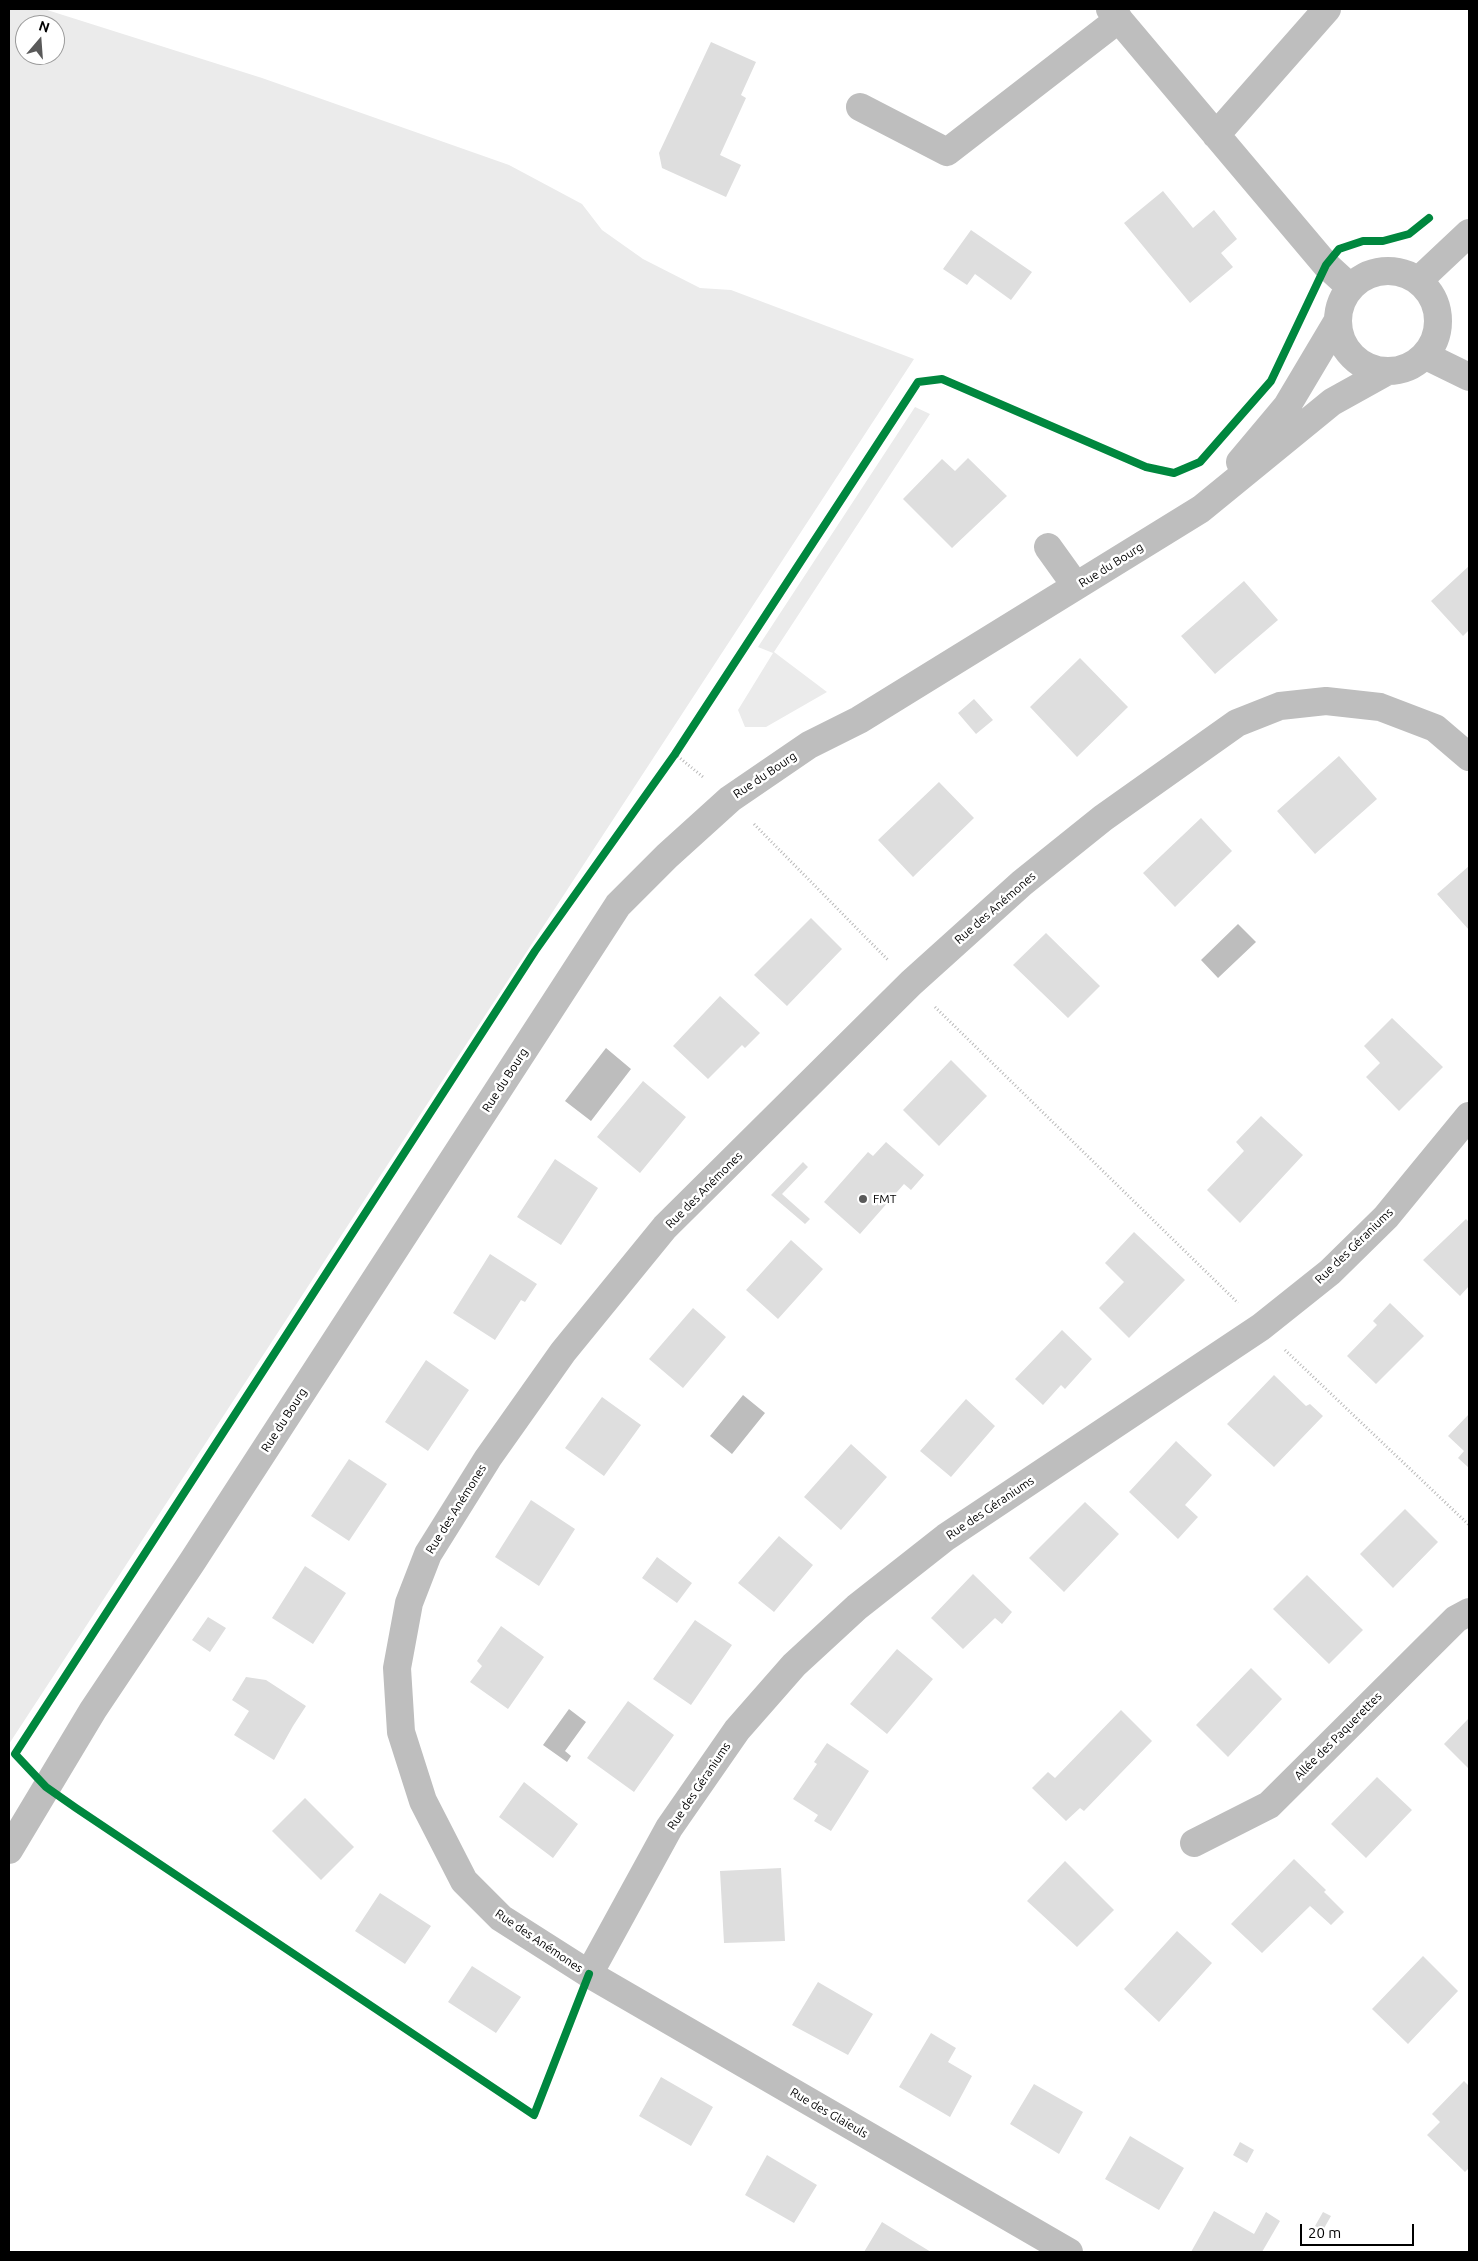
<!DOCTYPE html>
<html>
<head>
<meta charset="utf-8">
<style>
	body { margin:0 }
	#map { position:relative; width:1478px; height:2261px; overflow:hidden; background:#fff; font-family:Ubuntu,sans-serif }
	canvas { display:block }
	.frame { position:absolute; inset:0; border:10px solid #000; pointer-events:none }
	.north { position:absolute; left:15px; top:15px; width:50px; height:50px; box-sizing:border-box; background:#fff; border:1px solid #999; border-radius:50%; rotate:18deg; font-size:14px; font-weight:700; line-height:20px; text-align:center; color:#000 }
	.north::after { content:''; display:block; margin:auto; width:18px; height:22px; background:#595959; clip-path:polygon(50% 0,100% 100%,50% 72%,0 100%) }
	.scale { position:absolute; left:1300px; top:2224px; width:114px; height:22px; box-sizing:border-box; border:2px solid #000; border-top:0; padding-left:6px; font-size:15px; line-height:18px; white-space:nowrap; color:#000; -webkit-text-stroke:4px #fff; paint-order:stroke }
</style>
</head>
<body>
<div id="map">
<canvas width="1478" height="2261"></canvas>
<div class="frame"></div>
<div class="north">N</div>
<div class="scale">20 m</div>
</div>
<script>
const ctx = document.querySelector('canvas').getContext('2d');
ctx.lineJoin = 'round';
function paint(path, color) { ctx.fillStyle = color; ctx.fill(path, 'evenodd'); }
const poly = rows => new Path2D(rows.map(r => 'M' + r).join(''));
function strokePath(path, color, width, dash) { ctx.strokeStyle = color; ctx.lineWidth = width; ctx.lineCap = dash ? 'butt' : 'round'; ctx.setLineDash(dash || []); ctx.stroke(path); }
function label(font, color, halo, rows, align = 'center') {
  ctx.font = font + ' Ubuntu,sans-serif'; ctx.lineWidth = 5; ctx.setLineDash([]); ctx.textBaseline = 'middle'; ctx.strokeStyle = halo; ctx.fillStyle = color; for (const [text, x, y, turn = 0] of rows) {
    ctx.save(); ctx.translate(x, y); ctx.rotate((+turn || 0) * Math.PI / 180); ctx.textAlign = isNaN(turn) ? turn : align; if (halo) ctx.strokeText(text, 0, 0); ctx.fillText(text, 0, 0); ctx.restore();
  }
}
const green = poly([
	[9,9,44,9,262,78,509,165,582,204,602,230,643,259,700,288,731,290,914,359,9,1744],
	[25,25,55,25,55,55,25,55],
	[915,407,930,414,774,652,827,692,766,727,745,727,738,710,773,653,758,647]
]);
const water = poly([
	[1238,924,1256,942,1218,978,1201,960],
	[606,1048,631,1069,591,1121,565,1101],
	[743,1395,765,1413,732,1454,710,1436],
	[569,1709,586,1722,565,1751,571,1756,567,1762,543,1745]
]);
const building = poly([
	[711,42,756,62,741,95,746,98,720,155,741,165,726,197,662,168,659,153],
	[1163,191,1193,228,1214,210,1237,239,1221,253,1233,267,1190,303,1124,223],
	[971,230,1032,272,1011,300,975,274,967,285,943,269],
	[968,458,1007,496,952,548,903,499,942,459,955,471],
	[1469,566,1469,630,1463,636,1431,601],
	[1244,581,1278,620,1215,674,1181,636],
	[1080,658,1128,707,1077,757,1030,707],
	[974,699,993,720,976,734,958,713],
	[1339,756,1377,799,1315,854,1277,811],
	[939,782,974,818,913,877,878,840],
	[1201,818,1232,851,1175,907,1143,873],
	[1469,866,1469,930,1437,894],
	[811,918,842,949,787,1006,754,975],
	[1046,933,1100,986,1068,1018,1013,965],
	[720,996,760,1033,745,1048,742,1045,708,1079,673,1046],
	[1392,1018,1443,1067,1399,1111,1366,1077,1380,1063,1364,1046],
	[951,1060,987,1096,939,1146,903,1110],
	[643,1081,686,1117,640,1173,597,1137],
	[1261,1116,1303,1155,1240,1223,1207,1190,1244,1151,1236,1142],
	[886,1142,924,1175,911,1190,904,1184,860,1234,824,1202,868,1152,873,1156],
	[555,1159,598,1188,561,1245,517,1217],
	[803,1162,808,1167,782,1194,810,1219,805,1224,771,1195],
	[1466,1219,1469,1222,1469,1286,1460,1296,1423,1260],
	[1134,1232,1185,1280,1129,1338,1099,1308,1124,1282,1105,1263],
	[791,1240,823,1269,778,1319,746,1290],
	[490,1254,537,1284,525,1302,521,1300,495,1340,453,1313],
	[1390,1303,1424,1336,1376,1384,1347,1356,1377,1325,1373,1321],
	[693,1308,726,1337,683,1388,649,1359],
	[1062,1330,1092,1359,1065,1389,1061,1385,1043,1405,1015,1379],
	[426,1360,469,1390,428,1451,385,1422],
	[1274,1375,1306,1406,1310,1404,1323,1416,1274,1467,1227,1424],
	[602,1397,641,1425,604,1476,565,1448],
	[966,1399,995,1426,951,1477,920,1451],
	[1469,1414,1469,1468,1458,1458,1464,1451,1448,1436],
	[1176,1441,1212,1475,1185,1505,1198,1517,1178,1539,1129,1492],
	[851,1444,887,1477,841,1530,804,1497],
	[349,1459,387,1484,349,1541,311,1516],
	[531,1500,575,1529,539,1586,495,1557],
	[1085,1502,1119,1534,1064,1592,1029,1558],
	[1405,1509,1438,1542,1393,1588,1360,1554],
	[779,1536,813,1565,774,1612,738,1583],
	[657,1557,692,1583,677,1603,642,1578],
	[305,1566,346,1593,313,1644,272,1618],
	[973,1574,1012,1612,1002,1624,995,1618,963,1649,931,1618],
	[1307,1575,1363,1630,1329,1664,1273,1609],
	[208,1617,226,1628,210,1652,192,1640],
	[695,1620,732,1645,691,1705,653,1679],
	[501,1626,544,1657,508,1709,470,1682,482,1666,477,1661],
	[897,1649,933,1679,887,1734,850,1704],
	[1251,1668,1282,1699,1228,1757,1196,1725],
	[246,1677,266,1680,306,1706,293,1726,274,1760,234,1735,249,1711,232,1700],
	[628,1701,674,1735,634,1792,587,1758],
	[1121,1710,1152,1741,1084,1811,1080,1808,1066,1821,1032,1788,1048,1772,1055,1778],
	[1469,1718,1469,1769,1444,1744],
	[827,1743,869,1771,831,1831,814,1821,818,1815,793,1799,817,1764,814,1762],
	[1377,1777,1412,1810,1366,1858,1331,1824],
	[524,1782,578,1824,553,1858,499,1817],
	[305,1798,354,1847,321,1880,272,1831],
	[1294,1859,1326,1890,1324,1892,1344,1912,1331,1925,1310,1906,1262,1953,1231,1924],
	[1065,1861,1114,1910,1077,1947,1027,1901],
	[781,1868,785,1941,724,1943,720,1871],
	[380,1893,431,1926,405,1964,355,1931],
	[1177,1931,1212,1963,1159,2022,1124,1989],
	[1423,1956,1458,1991,1408,2044,1372,2009],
	[472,1966,521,1997,496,2033,448,2002],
	[818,1982,873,2014,848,2055,792,2025],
	[931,2033,956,2048,948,2062,972,2076,950,2117,899,2087],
	[661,2077,713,2107,691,2146,639,2116],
	[1464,2081,1469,2086,1469,2168,1465,2172,1427,2135,1440,2122,1432,2114],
	[1034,2084,1083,2112,1059,2154,1010,2124],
	[1130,2136,1184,2168,1159,2210,1105,2179],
	[1240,2142,1254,2150,1247,2163,1233,2155],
	[767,2155,817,2185,794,2223,745,2195],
	[1214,2211,1254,2234,1266,2212,1280,2221,1262,2252,1191,2252],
	[1323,2212,1331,2216,1323,2230,1315,2226],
	[882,2222,908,2238,931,2252,864,2252]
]);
const path = poly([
	[675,754,703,777],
	[754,824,888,960],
	[935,1007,1238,1303],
	[1285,1350,1469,1525]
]);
const minor = poly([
	[1110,9,1326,265,1350,287],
	[860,107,947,152,1119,19],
	[1216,135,1327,9],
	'1338 321a50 50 0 1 1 100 0a50 50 0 1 1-100 0Z',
	[1419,280,1469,233],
	[1426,356,1469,377],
	[1240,462,1287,406,1337,322],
	[1048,547,1076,586],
	[1194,1843,1269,1805,1456,1619,1469,1612],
	[9,1850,93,1710,192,1562,618,905,667,856,730,799,809,745,859,720,1201,509,1332,402,1386,372],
	[589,1974,669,1828,737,1730,794,1665,857,1607,946,1537,1261,1327,1330,1272,1386,1217,1469,1116],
	[1069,2252,589,1974,501,1918,464,1881,423,1801,401,1732,397,1668,409,1603,428,1554,488,1458,563,1352,665,1227,911,983,1022,883,1103,818,1237,723,1280,706,1326,701,1380,707,1435,728,1469,757]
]);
const cycleway = poly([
	[589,1974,534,2115,76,1808,46,1787,15,1754,535,951,675,754,918,382,942,379,1146,467,1174,473,1200,462,1271,381,1326,265,1339,249,1363,241,1383,241,1409,234,1429,218]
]);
const markers = [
	[863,1199,5,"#595959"]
];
const streetNames = [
	["Rue du Bourg",1111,565,-32],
	["Rue du Bourg",765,775,-34],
	["Rue des Anémones",995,908,-41],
	["Rue du Bourg",505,1080,-57],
	["Rue des Anémones",704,1190,-45],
	["Rue des Géraniums",1354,1246,-44],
	["Rue du Bourg",284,1420,-57],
	["Rue des Géraniums",990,1508,-34],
	["Rue des Anémones",456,1509,-58],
	["Allée des Paquerettes",1338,1736,-45],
	["Rue des Géraniums",699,1786,-56],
	["Rue des Anémones",539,1941,34],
	["Rue des Glaieuls",829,2113,30]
];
const poiNames = [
	["FMT",873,1199]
];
paint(green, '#ebebeb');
paint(water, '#bdbdbd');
paint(building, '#dedede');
strokePath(path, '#b9b9b9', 3, [1, 2.5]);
strokePath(minor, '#bebebe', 28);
strokePath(cycleway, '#00873e', 8);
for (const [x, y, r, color] of markers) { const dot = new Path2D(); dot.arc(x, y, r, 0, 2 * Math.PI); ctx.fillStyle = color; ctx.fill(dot); strokePath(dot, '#fff', 2); }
label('12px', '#000', '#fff', streetNames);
label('12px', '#000', '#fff', poiNames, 'left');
</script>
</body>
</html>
